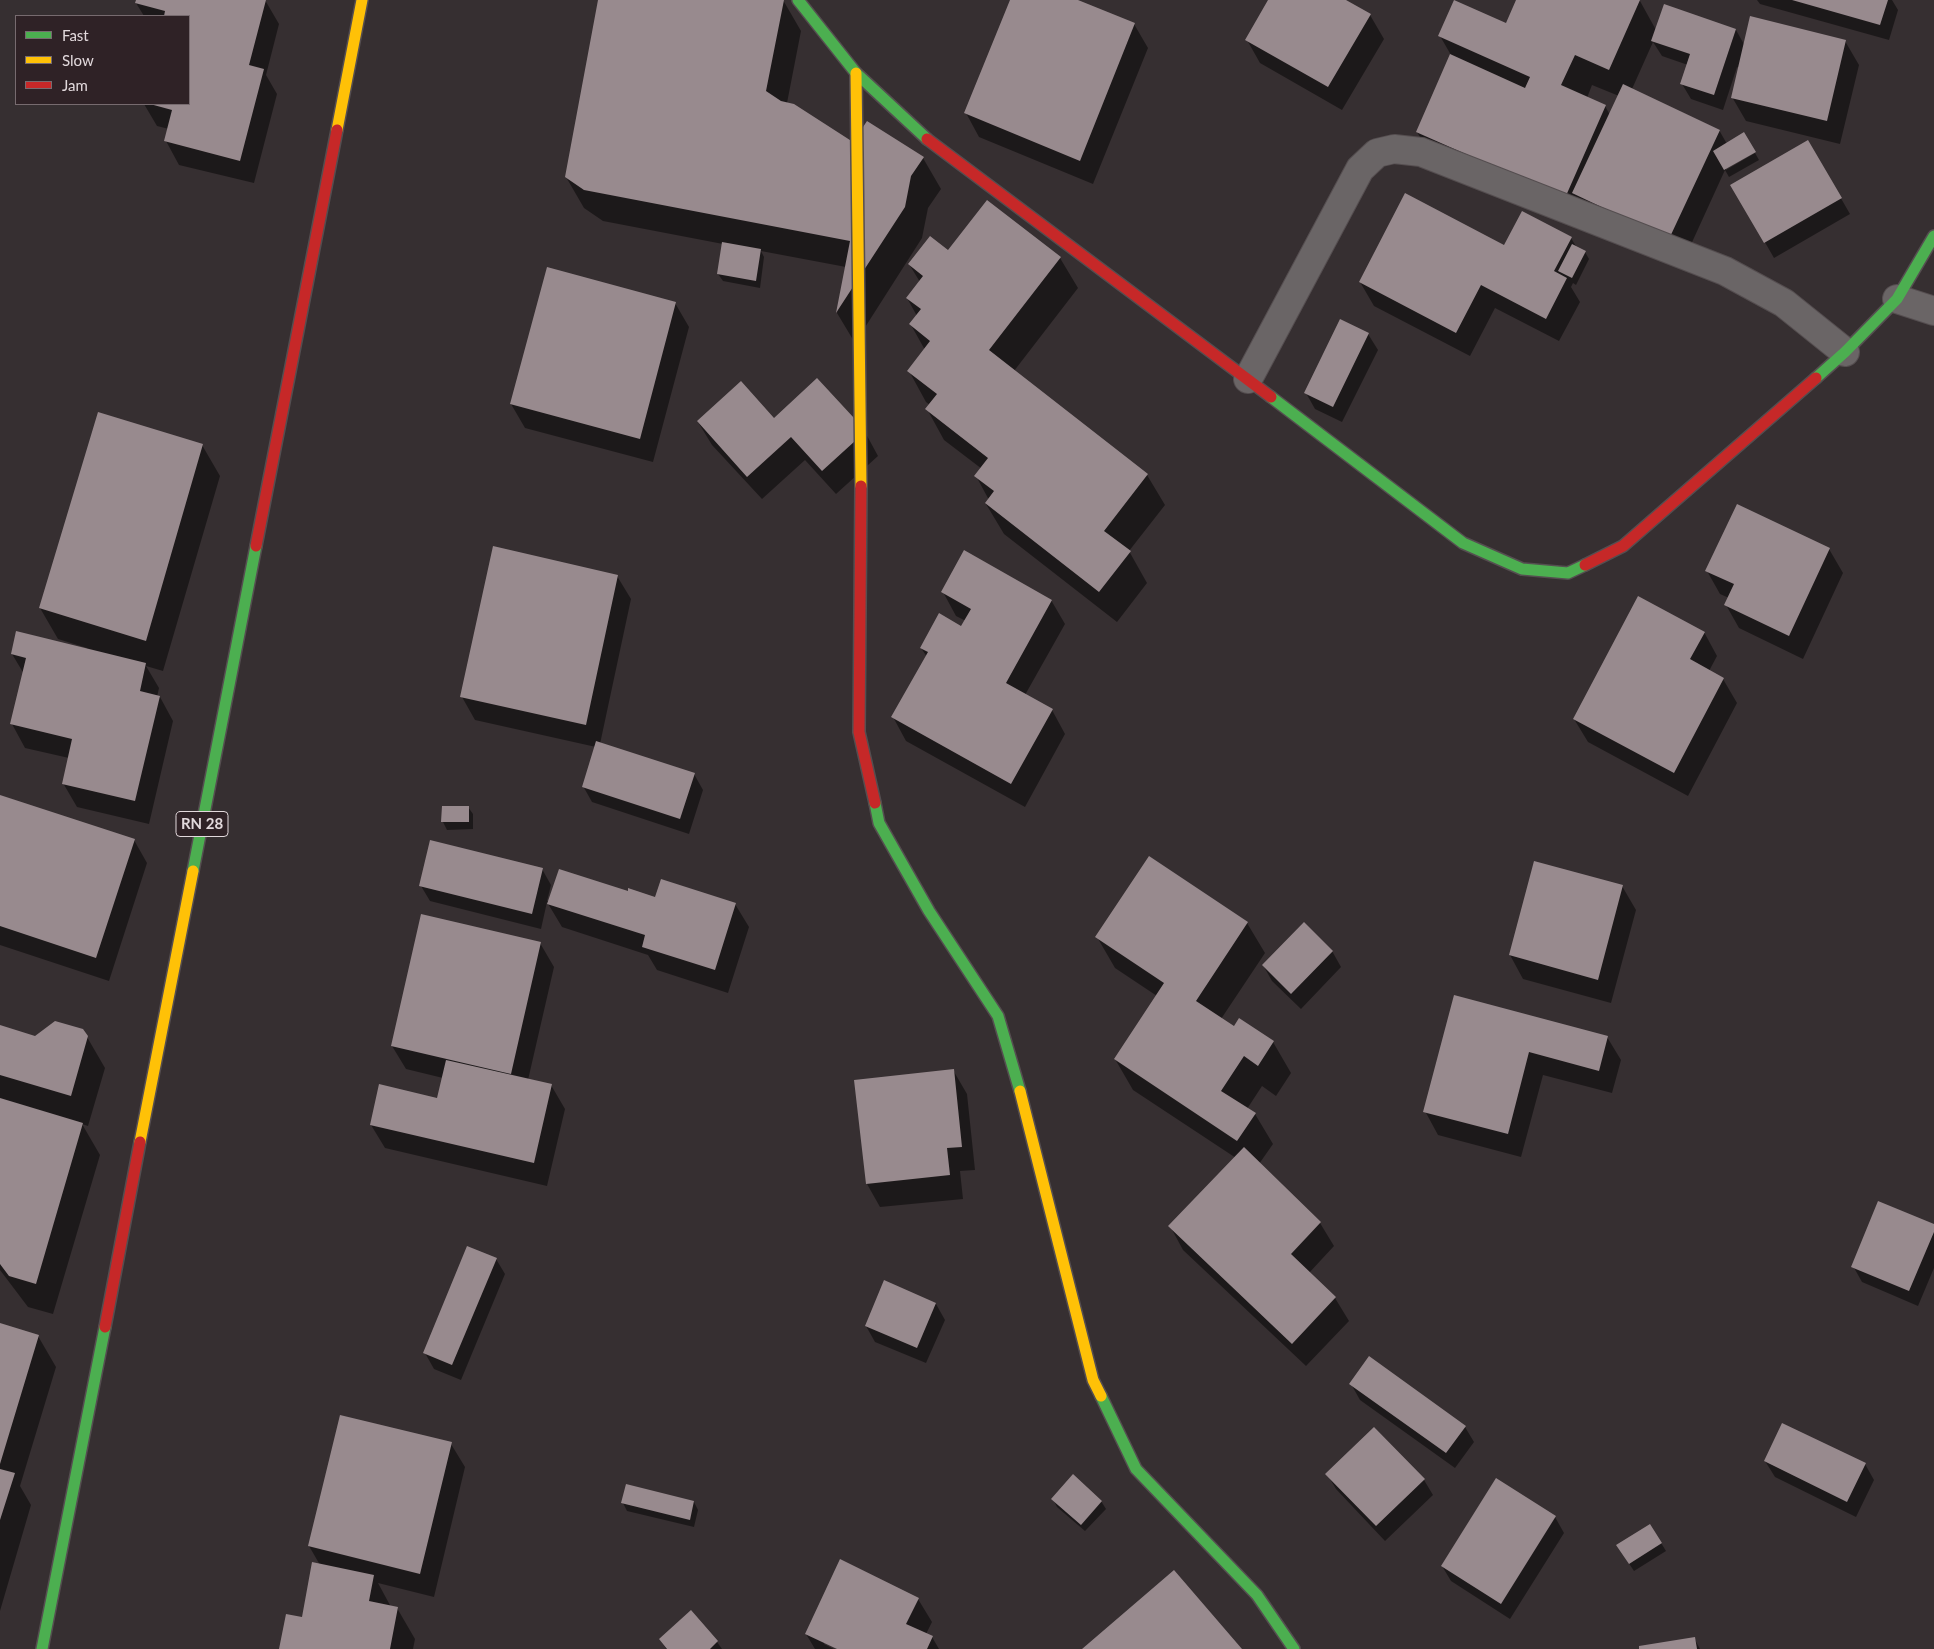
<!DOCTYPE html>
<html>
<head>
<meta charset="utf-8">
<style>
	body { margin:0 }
	#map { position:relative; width:1934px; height:1649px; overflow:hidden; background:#362f31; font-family:Lato,sans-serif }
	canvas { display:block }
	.legend { position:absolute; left:15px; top:15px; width:175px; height:90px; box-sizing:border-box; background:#2f2226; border:1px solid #776b6f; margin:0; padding:6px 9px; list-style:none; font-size:15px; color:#e2d9dc }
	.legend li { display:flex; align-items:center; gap:10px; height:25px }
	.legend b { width:25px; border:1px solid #776b6f }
</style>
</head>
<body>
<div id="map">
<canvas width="1934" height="1649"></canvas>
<ul class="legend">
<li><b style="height:6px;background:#4caf50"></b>Fast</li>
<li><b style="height:6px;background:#ffc107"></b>Slow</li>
<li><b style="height:6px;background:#c62828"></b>Jam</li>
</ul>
</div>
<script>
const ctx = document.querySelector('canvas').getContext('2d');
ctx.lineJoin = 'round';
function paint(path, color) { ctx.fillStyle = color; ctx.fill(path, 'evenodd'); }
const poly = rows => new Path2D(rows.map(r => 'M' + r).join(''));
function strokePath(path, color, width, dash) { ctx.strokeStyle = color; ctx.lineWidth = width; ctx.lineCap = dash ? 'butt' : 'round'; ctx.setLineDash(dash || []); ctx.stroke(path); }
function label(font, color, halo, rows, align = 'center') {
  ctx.font = font + ' Lato,sans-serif'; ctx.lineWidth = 5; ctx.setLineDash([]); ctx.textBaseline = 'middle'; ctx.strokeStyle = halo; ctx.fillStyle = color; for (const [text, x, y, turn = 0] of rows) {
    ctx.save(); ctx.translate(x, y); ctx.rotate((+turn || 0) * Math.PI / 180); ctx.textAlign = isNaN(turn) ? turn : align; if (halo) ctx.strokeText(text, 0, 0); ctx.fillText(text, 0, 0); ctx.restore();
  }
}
const shadow = poly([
	[137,0,265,0,279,24,266,75,277,94,254,183,179,165,166,141,169,129,157,126,144,104,189,104,189,16,144,16,136,3],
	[600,0,783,0,801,31,787,103,854,144,923,158,941,189,928,208,922,238,855,343,837,313,846,267,761,251,764,257,760,288,723,281,718,274,723,244,603,221,584,208,566,177],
	[1012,0,1075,0,1134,24,1148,48,1093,184,979,137,966,113],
	[1270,0,1344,0,1370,15,1384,39,1342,110,1260,63,1247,40],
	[1517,0,1636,0,1640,1,1656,30,1664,6,1736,30,1745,46,1845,41,1859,65,1840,144,1746,121,1732,97,1739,68,1737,67,1723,110,1691,99,1682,84,1688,65,1662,56,1653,42,1632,89,1719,130,1727,144,1726,170,1755,153,1759,160,1729,177,1725,170,1683,262,1435,162,1417,132,1451,55,1440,36,1506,25],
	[1592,85,1619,96,1610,115,1605,106,1587,98],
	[1757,0,1892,0,1898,10,1889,40,1760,4],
	[1808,141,1850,214,1774,258,1732,185],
	[1571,238,1577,248,1585,252,1589,259,1576,285,1573,283,1571,287,1580,302,1559,341,1495,308,1470,356,1374,306,1360,282,1505,247],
	[948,251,1060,258,1078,288,1014,371,1147,475,1165,505,1129,551,1147,583,1117,622,1004,534,986,504,989,500,976,476,982,469,944,440,927,409,930,405,926,402,909,371,925,350,911,325,917,316,907,298,920,282,909,264],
	[675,303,689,327,653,462,525,428,511,404],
	[1368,334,1378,350,1342,422,1315,409,1306,393],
	[774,419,865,432,878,456,836,494,805,460,762,499,712,445,698,422],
	[202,445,220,476,163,671,146,666,159,688,157,697,160,697,173,721,149,824,77,807,63,783,69,758,25,748,12,724,24,674,12,654,86,650,87,648,58,639,40,608],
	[1829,549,1843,573,1803,659,1739,628,1726,605,1729,598,1720,594,1707,571],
	[617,576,631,599,600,744,694,774,703,790,689,834,592,802,583,786,596,747,475,720,462,697],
	[943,592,1051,600,1065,624,1025,695,1052,710,1065,734,1025,807,906,741,893,717,927,657,921,648,962,628,966,621,956,616],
	[1704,632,1717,656,1709,671,1723,679,1737,703,1688,796,1588,742,1574,719],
	[0,796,134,840,147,863,109,981,0,945],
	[443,807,468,807,473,814,473,829,447,830,443,822],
	[1535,862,1622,886,1636,910,1611,1003,1523,979,1510,955],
	[542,869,551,885,547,901,549,901,628,893,656,898,735,904,749,927,728,993,657,970,648,955,562,927,547,902,541,929,430,901,421,886],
	[1247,923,1265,953,1221,1019,1234,1028,1273,1042,1291,1073,1276,1096,1262,1086,1247,1109,1255,1114,1273,1144,1259,1164,1320,1223,1334,1246,1309,1273,1335,1298,1349,1321,1306,1366,1183,1250,1170,1226,1236,1158,1133,1090,1115,1059,1157,996,1115,968,1097,937],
	[540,943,554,967,528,1080,551,1085,565,1109,547,1186,385,1148,371,1125,438,1100,443,1078,406,1069,392,1046],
	[1332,951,1341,967,1301,1009,1272,981,1263,965],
	[1455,996,1607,1037,1621,1060,1612,1093,1543,1075,1521,1157,1438,1135,1425,1111],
	[0,1027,36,1037,87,1037,105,1068,88,1126,82,1124,100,1155,53,1314,28,1307,0,1270],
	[953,1070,967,1094,975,1170,960,1171,963,1199,880,1207,867,1184],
	[1934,1226,1934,1268,1918,1306,1862,1282,1853,1266],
	[496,1259,505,1274,461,1380,434,1369,425,1353],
	[936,1304,945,1320,926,1363,875,1342,866,1326],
	[0,1324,38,1336,56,1367,20,1486,31,1505,0,1611],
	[1351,1384,1465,1427,1474,1442,1455,1468,1360,1400],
	[451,1444,465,1467,434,1597,378,1583,391,1607,397,1608,415,1639,413,1649,280,1649,303,1619,320,1565,309,1546],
	[1765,1461,1865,1464,1874,1480,1856,1517,1775,1477],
	[1327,1474,1424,1480,1433,1495,1385,1541,1336,1489],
	[1053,1499,1101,1501,1106,1509,1085,1531,1057,1507],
	[694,1502,698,1510,694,1527,627,1511,623,1503],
	[1555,1517,1564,1533,1510,1619,1451,1581,1442,1566],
	[1650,1525,1666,1551,1634,1571,1622,1553],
	[918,1599,932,1622,926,1634,932,1637,939,1649,840,1649,824,1642,824,1644,834,1649,815,1649,806,1634],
	[691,1612,717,1642,722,1649,666,1649,665,1647,660,1640],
	[1694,1638,1700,1649,1641,1649]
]);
const building = poly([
	[136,0,266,0,249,65,264,69,240,161,164,141,172,110,150,104,189,104,189,16,164,16,165,11,135,3],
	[598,0,784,0,766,91,781,101,794,104,853,142,867,121,924,157,911,176,905,207,836,313,850,241,584,190,565,177],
	[1010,0,1078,0,1135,23,1080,161,964,113],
	[1268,0,1346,0,1371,14,1328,87,1245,40],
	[1454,0,1506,23,1516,0,1640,0,1609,70,1575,55,1561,85,1606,105,1565,198,1416,132,1450,54,1525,88,1530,77,1438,36],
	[1792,0,1888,0,1880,25],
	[1664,4,1736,29,1714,95,1680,84,1690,54,1651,41],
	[1750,16,1846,40,1827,121,1731,98],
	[1623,84,1720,130,1669,239,1572,193],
	[1744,132,1756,152,1724,170,1713,151],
	[1808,140,1842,198,1764,243,1730,185],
	[1405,193,1504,245,1522,211,1572,237,1554,271,1567,278,1546,319,1481,285,1456,333,1359,282],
	[987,200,1061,257,989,350,1148,474,1104,531,1131,551,1099,592,985,503,994,491,974,476,988,458,925,409,937,394,907,371,930,341,909,324,921,309,906,298,923,276,908,264,930,236,948,250],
	[722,242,761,249,756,281,717,274],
	[1572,244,1586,251,1572,278,1558,271],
	[547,267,676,302,640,439,510,404],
	[1340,319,1369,333,1333,407,1304,393],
	[817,378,866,431,822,471,791,437,747,477,697,421,741,381,774,418],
	[98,412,203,444,146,641,39,608],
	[1737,504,1830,548,1789,636,1724,605,1734,584,1705,571],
	[493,546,618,575,586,725,460,697],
	[964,550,1052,600,1006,683,1053,709,1011,784,891,717,928,652,920,648,939,613,961,626,971,609,941,592],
	[1638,596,1705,632,1690,659,1724,678,1674,773,1573,719],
	[16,631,146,663,140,691,160,696,135,801,62,784,72,739,10,724,26,658,11,654],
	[596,741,695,773,680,819,582,787],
	[0,795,135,839,96,958,0,926],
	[442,806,469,806,469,822,441,822],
	[430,840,543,868,532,914,419,886],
	[1149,856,1248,922,1196,1001,1234,1026,1239,1018,1274,1041,1258,1066,1244,1056,1221,1091,1256,1113,1237,1141,1114,1059,1164,983,1095,937],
	[1534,861,1623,885,1598,980,1509,955],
	[559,869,628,891,628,888,655,897,661,879,736,903,715,970,642,947,645,935,547,904],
	[421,914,541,942,511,1074,391,1046],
	[1304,922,1333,951,1291,994,1262,965],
	[1454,995,1608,1036,1599,1071,1529,1052,1508,1134,1423,1112],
	[55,1021,83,1029,88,1036,71,1096,0,1075,0,1025,35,1036],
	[446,1060,552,1084,534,1163,370,1125,379,1084,437,1098],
	[954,1069,962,1147,947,1148,950,1175,866,1184,854,1080],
	[0,1098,83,1123,36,1284,9,1276,0,1264],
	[1244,1147,1321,1222,1291,1254,1336,1297,1292,1344,1168,1226],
	[1878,1201,1934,1224,1934,1232,1909,1291,1851,1267],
	[467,1246,497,1258,452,1365,423,1353],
	[884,1280,936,1303,917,1348,865,1326],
	[0,1323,39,1335,0,1464],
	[1369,1356,1466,1426,1446,1453,1349,1384],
	[340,1415,452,1442,420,1574,308,1546],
	[1782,1423,1866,1463,1847,1502,1764,1461],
	[1374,1427,1425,1479,1376,1526,1325,1474],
	[0,1469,15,1473,0,1520],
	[1073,1474,1102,1501,1081,1525,1051,1499],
	[1496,1478,1556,1516,1501,1604,1441,1566],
	[626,1484,694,1501,690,1520,621,1503],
	[1650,1524,1662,1543,1629,1564,1616,1545],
	[840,1559,919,1598,906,1624,933,1636,927,1649,837,1649,805,1634],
	[312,1562,374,1575,369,1601,398,1607,390,1649,279,1649,286,1614,302,1617],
	[1174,1570,1242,1649,1082,1649],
	[691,1610,718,1641,710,1649,667,1649,659,1639],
	[1695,1637,1697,1649,1639,1649,1639,1646]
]);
const street = poly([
	[1897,299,1934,311],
	[1248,379,1360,169,1377,153,1394,149,1421,152,1725,271,1784,303,1845,352]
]);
const fast = poly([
	[798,0,856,73,927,139],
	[1816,378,1845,352,1897,299,1934,236],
	[1271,397,1463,543,1522,569,1568,573,1585,565],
	[875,803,879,823,929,911,998,1016,1020,1091],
	[193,871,256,546],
	[1101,1396,1136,1469,1257,1595,1294,1649],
	[42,1649,105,1327]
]);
const slow = poly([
	[856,73,861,486],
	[337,130,362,0],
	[1020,1091,1093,1380,1101,1396],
	[140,1142,193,871]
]);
const jam = poly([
	[927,139,1271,397],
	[861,486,859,732,875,803],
	[256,546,337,130],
	[1585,565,1623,546,1816,378],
	[105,1327,140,1142]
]);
const shields = [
	[202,824,52]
];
const shieldNames = [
	["RN 28",202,824]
];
paint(shadow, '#0007');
paint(building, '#988a8e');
strokePath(street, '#554e50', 30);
strokePath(fast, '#554e50', 14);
strokePath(slow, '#554e50', 14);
strokePath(jam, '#554e50', 14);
strokePath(street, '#6a6566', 28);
strokePath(fast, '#4caf50', 11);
strokePath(slow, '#ffc107', 11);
strokePath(jam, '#c62828', 11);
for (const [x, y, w] of shields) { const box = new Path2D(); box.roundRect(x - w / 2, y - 12.5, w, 25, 4); ctx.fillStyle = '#2f2226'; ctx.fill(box); strokePath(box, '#e2d9dc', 1); }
label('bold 15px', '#e2d9dc', null, shieldNames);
</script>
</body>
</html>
